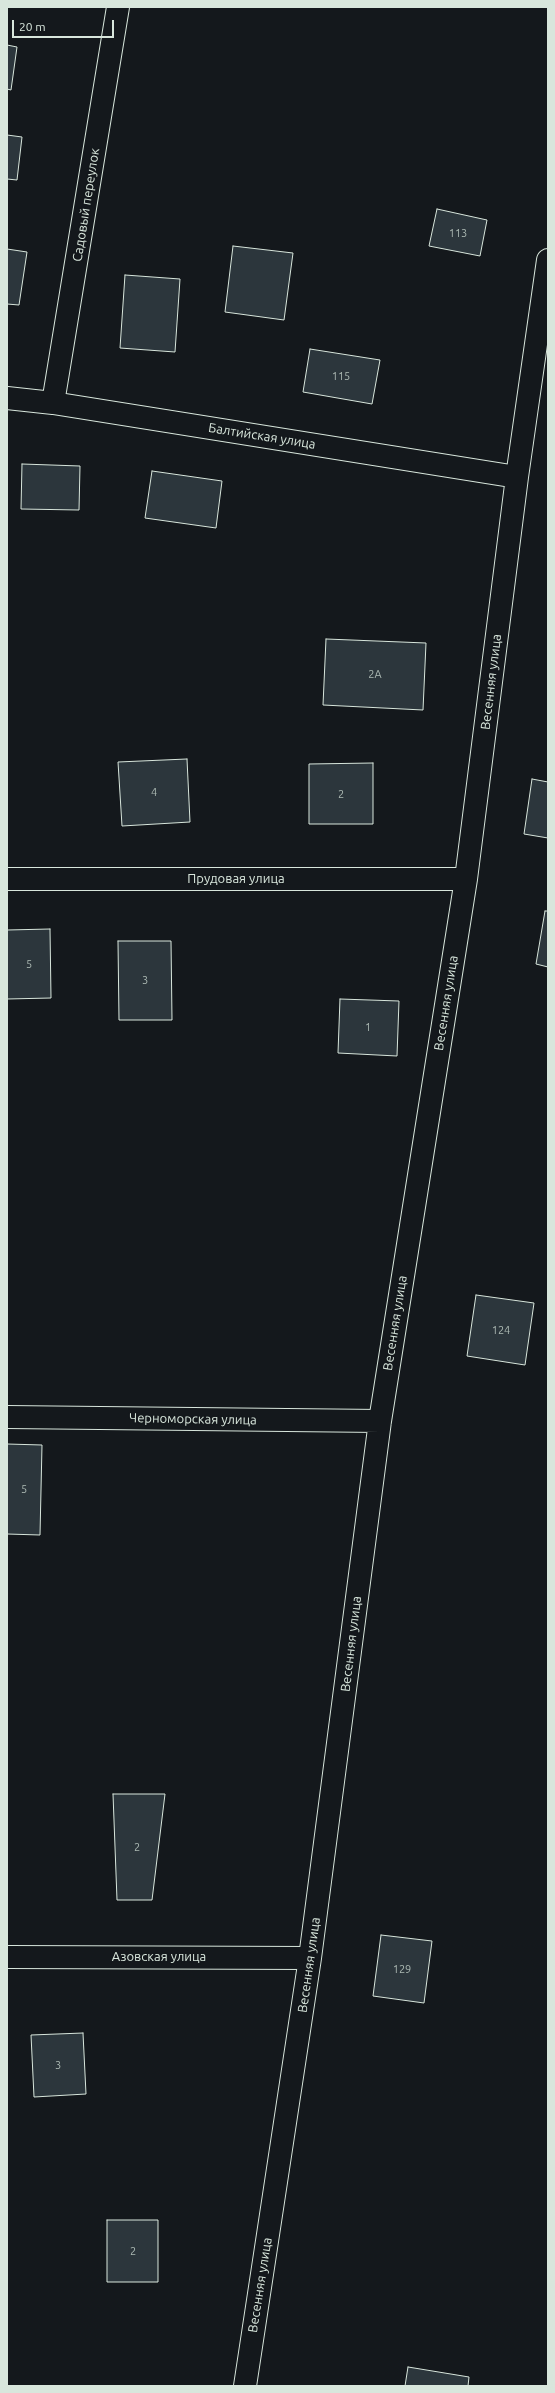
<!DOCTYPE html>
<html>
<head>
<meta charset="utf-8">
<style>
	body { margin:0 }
	#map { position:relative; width:555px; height:2393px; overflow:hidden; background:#14181c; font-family:Ubuntu,sans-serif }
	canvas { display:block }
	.frame { position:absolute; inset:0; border:8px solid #d8e6dc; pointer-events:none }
	.scale { position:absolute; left:12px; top:20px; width:102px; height:18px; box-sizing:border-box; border:2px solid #d8e6dc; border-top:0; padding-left:5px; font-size:12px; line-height:14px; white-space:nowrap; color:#d8e6dc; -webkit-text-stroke:3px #14181c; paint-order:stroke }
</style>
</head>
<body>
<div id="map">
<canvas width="555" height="2393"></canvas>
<div class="frame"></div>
<div class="scale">20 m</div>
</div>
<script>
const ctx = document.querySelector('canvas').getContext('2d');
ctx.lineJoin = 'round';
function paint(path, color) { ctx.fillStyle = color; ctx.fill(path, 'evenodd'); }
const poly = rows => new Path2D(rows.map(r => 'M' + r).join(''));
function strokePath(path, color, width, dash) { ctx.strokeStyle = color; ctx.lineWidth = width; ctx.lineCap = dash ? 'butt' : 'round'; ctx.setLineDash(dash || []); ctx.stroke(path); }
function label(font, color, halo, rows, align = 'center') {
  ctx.font = font + ' Ubuntu,sans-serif'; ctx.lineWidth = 3; ctx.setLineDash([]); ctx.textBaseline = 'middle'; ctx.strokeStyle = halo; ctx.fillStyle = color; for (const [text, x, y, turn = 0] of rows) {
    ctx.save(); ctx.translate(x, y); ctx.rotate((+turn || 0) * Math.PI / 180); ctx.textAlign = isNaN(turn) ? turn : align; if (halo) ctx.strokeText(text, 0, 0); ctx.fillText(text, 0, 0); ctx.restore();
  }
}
const building = poly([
	[7,45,17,47,11,90,7,89,7,45],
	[7,135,22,137,17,180,7,179,7,135],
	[437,209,487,220,480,256,429,246,437,209],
	[233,246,293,253,284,320,225,312,233,246],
	[7,249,27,252,19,305,7,304,7,249],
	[125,275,180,279,175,352,120,348,125,275],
	[310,349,380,360,372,404,303,392,310,349],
	[22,464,80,466,79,510,21,509,22,464],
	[152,471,222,481,216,528,145,518,152,471],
	[326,639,426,643,423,710,323,705,326,639],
	[187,759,190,822,122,826,118,762,187,759],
	[373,763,373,824,309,824,309,764,373,763],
	[532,779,548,782,548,838,524,834,532,779],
	[545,911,548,911,548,967,536,964,545,911],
	[50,929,51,998,7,999,7,930,50,929],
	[118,941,171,941,172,1020,119,1020,118,941],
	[340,999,399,1001,397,1056,338,1053,340,999],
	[476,1295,534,1303,525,1365,467,1356,476,1295],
	[7,1444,42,1445,40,1535,7,1534,7,1444],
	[113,1794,165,1794,152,1900,117,1900,113,1794],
	[381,1935,432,1941,424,2003,373,1996,381,1935],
	[83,2033,86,2094,34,2097,31,2035,83,2033],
	[107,2220,158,2220,158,2282,107,2282,107,2220],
	[408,2367,469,2377,468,2386,405,2386,408,2367]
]);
const street = poly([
	[7,398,53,403,517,477],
	[53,403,118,7],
	[7,879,466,879],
	[7,1417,380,1421],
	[7,1957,310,1958],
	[245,2386,310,1958,380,1421,466,879,517,477,548,260]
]);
const numberNames = [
	["113",458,233],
	["115",341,376],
	["2А",375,674],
	["4",154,792],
	["2",341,794],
	["5",29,964],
	["3",145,980],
	["1",368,1027],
	["124",501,1330],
	["5",24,1489],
	["2",137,1847],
	["129",402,1969],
	["3",58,2065],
	["2",133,2251]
];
const streetNames = [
	["Садовый переулок",86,205,-81],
	["Балтийская улица",262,436,9],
	["Весенняя улица",491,682,-83],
	["Прудовая улица",236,879],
	["Весенняя улица",446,1003,-81],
	["Весенняя улица",395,1323,-81],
	["Черноморская улица",193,1419,1],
	["Весенняя улица",351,1644,-83],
	["Азовская улица",159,1957],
	["Весенняя улица",309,1965,-82],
	["Весенняя улица",260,2285,-81]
];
paint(building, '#2c363c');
strokePath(building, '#d8e6dc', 1);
strokePath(street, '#d8e6dc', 24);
strokePath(street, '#14181c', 22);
label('11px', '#adbab4', null, numberNames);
label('13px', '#d8e6dc', '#14181c', streetNames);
</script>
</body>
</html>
